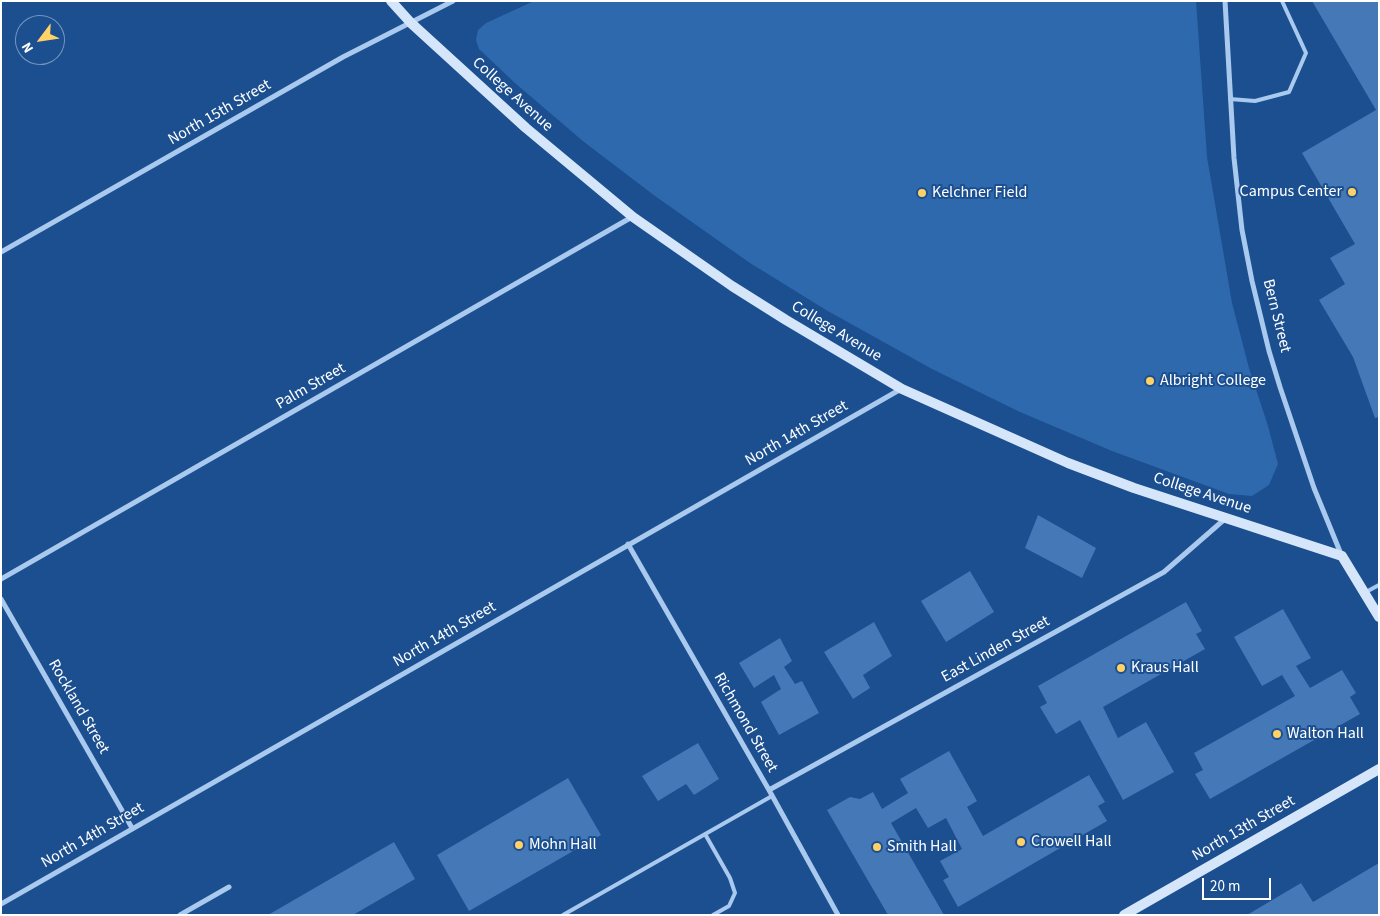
<!DOCTYPE html>
<html>
<head>
<meta charset="utf-8">
<style>
	body { margin:0 }
	#map { position:relative; width:1380px; height:916px; overflow:hidden; background:#1b4f8f; font-family:"Source Sans 3",sans-serif }
	canvas { display:block }
	.frame { position:absolute; inset:0; border:2px solid #fff; pointer-events:none }
	.north { position:absolute; left:15px; top:15px; width:50px; height:50px; box-sizing:border-box; background:#1b4f8f; border:1px solid #7695bc; border-radius:50%; rotate:239deg; font-size:14px; font-weight:700; line-height:20px; text-align:center; color:#fff }
	.north::after { content:''; display:block; margin:auto; width:18px; height:22px; background:#ffd166; clip-path:polygon(50% 0,100% 100%,50% 72%,0 100%) }
	.scale { position:absolute; left:1202px; top:878px; width:69px; height:22px; box-sizing:border-box; border:2px solid #fff; border-top:0; padding-left:6px; font-size:15px; line-height:18px; white-space:nowrap; color:#fff; -webkit-text-stroke:4px #1b4f8f; paint-order:stroke }
</style>
</head>
<body>
<div id="map">
<canvas width="1380" height="916"></canvas>
<div class="frame"></div>
<div class="north">N</div>
<div class="scale">20 m</div>
</div>
<script>
const ctx = document.querySelector('canvas').getContext('2d');
ctx.lineJoin = 'round';
function paint(path, color) { ctx.fillStyle = color; ctx.fill(path, 'evenodd'); }
const poly = rows => new Path2D(rows.map(r => 'M' + r).join(''));
function strokePath(path, color, width, dash) { ctx.strokeStyle = color; ctx.lineWidth = width; ctx.lineCap = dash ? 'butt' : 'round'; ctx.setLineDash(dash || []); ctx.stroke(path); }
function label(font, color, halo, rows, align = 'center') {
  ctx.font = font + ' "Source Sans 3",sans-serif'; ctx.lineWidth = 4; ctx.setLineDash([]); ctx.textBaseline = 'middle'; ctx.strokeStyle = halo; ctx.fillStyle = color; for (const [text, x, y, turn = 0] of rows) {
    ctx.save(); ctx.translate(x, y); ctx.rotate((+turn || 0) * Math.PI / 180); ctx.textAlign = isNaN(turn) ? turn : align; if (halo) ctx.strokeText(text, 0, 0); ctx.fillText(text, 0, 0); ctx.restore();
  }
}
const green = poly([
	[534,1,1196,1,1207,157,1232,303,1249,368,1268,426,1278,464,1269,485,1252,496,1229,494,1112,451,1020,412,932,369,826,310,750,263,655,196,584,142,515,83,479,49,476,40,478,30,486,23]
]);
const building = poly([
	[1312,1,1379,1,1379,417,1375,418,1353,357,1319,300,1345,284,1330,258,1355,244,1302,153,1376,110],
	[1038,515,1096,548,1082,578,1025,548],
	[970,571,994,612,946,642,921,601],
	[1186,602,1202,631,1196,634,1205,649,1103,707,1118,738,1146,722,1174,772,1123,800,1080,720,1056,734,1040,707,1047,703,1038,686],
	[1283,609,1311,658,1296,666,1310,688,1342,670,1356,693,1350,697,1360,714,1210,799,1195,774,1203,770,1194,753,1295,696,1282,675,1262,686,1234,637],
	[874,622,892,656,863,675,870,688,853,699,824,652],
	[780,638,792,661,784,667,795,684,802,681,819,713,779,735,761,702,781,689,774,675,754,688,739,663],
	[698,743,719,779,694,795,686,784,658,801,642,776],
	[949,751,977,801,967,807,983,836,1089,775,1105,802,1098,806,1107,821,958,907,943,880,949,877,940,861,962,849,946,818,928,828,916,808,891,823,944,915,888,915,827,810,850,797,860,799,873,792,882,809,908,793,900,779],
	[568,778,601,835,469,911,437,855],
	[394,842,415,879,353,915,268,915],
	[1379,863,1379,915,1247,915,1301,883,1313,902]
]);
const lane = poly([
	[1230,99,1255,101,1289,92,1306,53,1282,1],
	[1364,593,1379,585],
	[705,834,730,878,735,893,729,906,713,915],
	[563,915,772,796]
]);
const street = poly([
	[1225,1,1234,158,1242,230,1252,281,1269,351,1280,387,1314,488,1341,554],
	[1,252,343,57,453,1],
	[628,544,769,790,838,915],
	[1,579,632,217],
	[1,599,132,828],
	[769,790,1164,572,1226,518],
	[1,904,901,389],
	[180,915,229,887]
]);
const secondary = poly([
	[391,1,411,23,526,128,633,217,732,286,786,320,902,389,1068,463,1134,488,1342,556,1379,617],
	[1124,915,1379,769]
]);
const markers = [
	[1352,192,5,"#ffd166"],
	[922,193,5,"#ffd166"],
	[1150,381,5,"#ffd166"],
	[1121,668,5,"#ffd166"],
	[1277,734,5,"#ffd166"],
	[1021,842,5,"#ffd166"],
	[519,845,5,"#ffd166"],
	[877,847,5,"#ffd166"]
];
const streetNames = [
	["College Avenue",512,95,42],
	["North 15th Street",220,113,-30],
	["Bern Street",1276,316,76],
	["College Avenue",836,332,31],
	["Palm Street",311,387,-30],
	["North 14th Street",797,434,-30],
	["College Avenue",1202,494,18],
	["North 14th Street",445,635,-30],
	["East Linden Street",996,650,-29],
	["Rockland Street",78,707,60],
	["Richmond Street",745,723,60],
	["North 13th Street",1244,829,-30],
	["North 14th Street",93,836,-30]
];
const poiNames = [
	["Campus Center",1342,192,"right"],
	["Kelchner Field",932,193],
	["Albright College",1160,381],
	["Kraus Hall",1131,668],
	["Walton Hall",1287,734],
	["Crowell Hall",1031,842],
	["Mohn Hall",529,845],
	["Smith Hall",887,847]
];
paint(green, '#2e69ad');
paint(building, '#4478b7');
strokePath(lane, '#a9c9ee', 4);
strokePath(street, '#a9c9ee', 5);
strokePath(secondary, '#d6e6fa', 10);
for (const [x, y, r, color] of markers) { const dot = new Path2D(); dot.arc(x, y, r, 0, 2 * Math.PI); ctx.fillStyle = color; ctx.fill(dot); strokePath(dot, '#1b4f8f', 2); }
label('16px', '#fff', '#1b4f8f', streetNames);
label('16px', '#fff', '#1b4f8f', poiNames, 'left');
</script>
</body>
</html>
